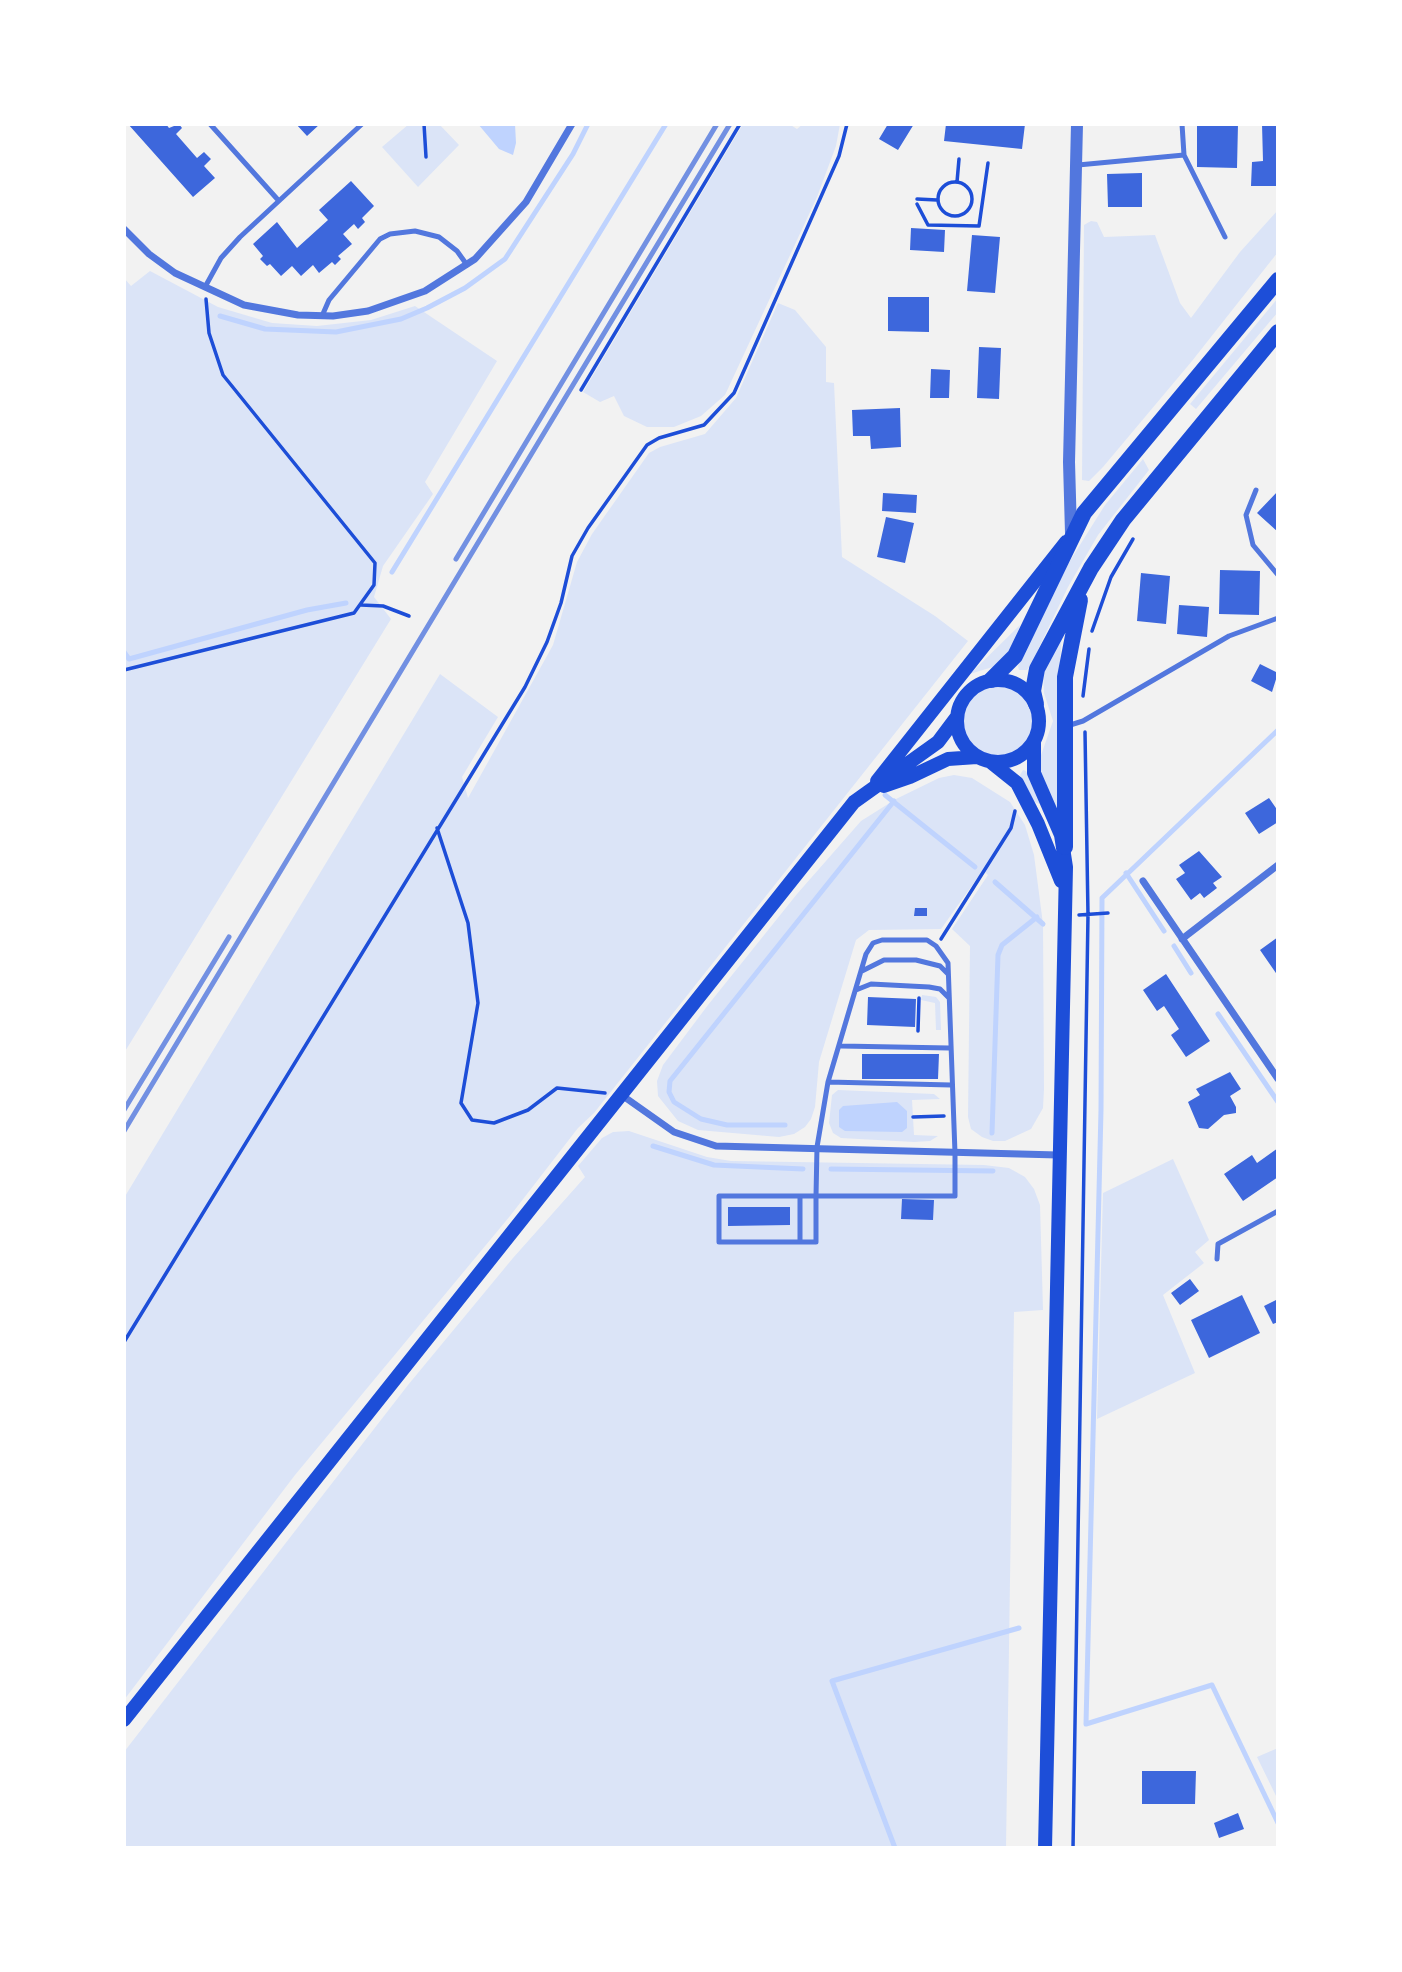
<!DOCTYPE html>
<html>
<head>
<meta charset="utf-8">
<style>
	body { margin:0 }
	#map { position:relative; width:1402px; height:1972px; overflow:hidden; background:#f2f2f2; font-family:Montserrat,sans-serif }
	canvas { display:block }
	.frame { position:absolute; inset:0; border:126px solid #fff; pointer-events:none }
</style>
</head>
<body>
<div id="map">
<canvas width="1402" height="1972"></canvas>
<div class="frame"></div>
</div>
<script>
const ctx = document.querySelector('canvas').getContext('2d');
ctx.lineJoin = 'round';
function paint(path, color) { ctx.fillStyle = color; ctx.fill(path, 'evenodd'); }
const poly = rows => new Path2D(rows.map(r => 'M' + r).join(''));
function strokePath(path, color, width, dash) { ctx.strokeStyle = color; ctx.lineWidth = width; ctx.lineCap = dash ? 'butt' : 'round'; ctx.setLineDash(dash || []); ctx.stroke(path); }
const green = poly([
	[409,124,439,124,459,145,418,187,382,147],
	[743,124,789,124,797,129,803,124,840,124,836,146,817,197,725,395,701,416,674,427,647,427,624,416,614,396,600,402,583,392],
	[1278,210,1278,252,1192,361,1103,467,1089,481,1082,480,1084,225,1091,221,1097,222,1104,237,1155,235,1180,303,1191,318,1240,252],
	[150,271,218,307,272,323,317,326,371,320,415,306,497,361,425,482,433,494,383,566,374,597,391,619,124,1053,124,278,131,286],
	[1278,298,1278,312,1196,409,1190,404],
	[778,303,795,310,826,347,826,382,834,383,842,557,935,616,968,641,594,1113,578,1128,510,1216,295,1475,124,1700,124,1198,440,674,498,717,462,777,468,798,553,645,577,562,592,534,649,453,660,447,705,434,736,398],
	[1143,459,1149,470,1098,535,1068,587,1031,664,1027,670,1019,670,1018,666,1068,564,1105,505],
	[1020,625,1012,648,999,665,970,674],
	[1062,635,1059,676,1060,818,1039,772,1040,758,1053,721,1044,693,1043,672],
	'963 721a35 35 0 1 1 70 0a35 35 0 1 1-70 0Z',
	[1023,770,1026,771,1040,804,1034,802,1020,775],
	[954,775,972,778,1010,802,1025,825,1034,855,1043,924,1044,1089,1043,1108,1031,1129,1005,1141,993,1141,982,1137,971,1129,968,1117,970,946,952,929,988,875,983,870,941,929,869,930,856,940,819,1062,815,1107,811,1119,805,1127,794,1134,779,1137,698,1130,678,1121,658,1096,657,1081,663,1065,708,1005,797,894,861,821,896,799,939,778],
	[922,995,936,997,940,1002,941,1030,936,1030,935,1003,921,1000],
	[838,1090,934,1094,940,1099,912,1100,914,1135,938,1136,930,1141,914,1142,841,1138,833,1133,829,1123,832,1095],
	[629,1131,707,1157,731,1161,984,1165,1009,1168,1025,1177,1034,1189,1040,1205,1043,1310,1014,1312,1006,1848,124,1848,124,1752,408,1385,513,1258,585,1177,578,1166,602,1138,613,1132],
	[1173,1159,1209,1240,1195,1252,1204,1263,1163,1295,1195,1373,1097,1419,1103,1193],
	[1278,1748,1278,1800,1257,1757]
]);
const water = poly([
	[478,124,515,124,516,143,513,155,499,149],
	[897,1102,907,1111,907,1128,902,1132,845,1131,839,1127,839,1110,843,1106]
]);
const stream = poly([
	[220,316,265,329,336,332,401,319,427,308,465,288,505,259,573,154,588,124],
	[392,572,666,124],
	[124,652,129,659,307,610,346,603],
	[1278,730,1102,898,1101,1110,1086,1724,1212,1685,1278,1823],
	[885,795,975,867],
	[1126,873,1164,931],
	[995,882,1043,924],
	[1174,946,1191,973],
	[1218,1014,1278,1102],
	[785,1125,727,1125,701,1119,674,1102,669,1092,670,1081,894,801],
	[992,1133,998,955,1002,945,1037,917],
	[653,1146,714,1165,803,1169],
	[831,1169,993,1171],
	[895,1848,832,1681,1019,1628]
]);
const building = poly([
	[128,124,166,124,169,128,179,124,182,128,176,134,197,158,204,152,211,159,204,166,215,178,193,197],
	[296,124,320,124,307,136],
	[888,124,914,124,898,150,879,139],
	[946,124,1025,124,1022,149,944,141],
	[1197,124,1238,124,1237,168,1197,167],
	[1262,124,1277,124,1276,186,1251,186,1252,162,1263,161],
	[1142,173,1142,207,1108,207,1107,174],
	[351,181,374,206,362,218,365,222,358,229,354,224,343,234,352,244,338,256,341,259,335,265,332,262,319,273,313,265,301,276,292,266,281,276,270,264,267,266,260,259,263,256,253,244,277,222,297,248,328,220,319,210],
	[911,228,945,230,944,252,910,250],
	[972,235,1000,237,995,293,967,291],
	[888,297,929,297,929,332,888,331],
	[979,347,1001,348,999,399,977,398],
	[931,369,950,370,949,398,930,398],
	[900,408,901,447,871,449,870,436,853,436,852,410],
	[1278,491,1278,532,1257,513],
	[883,493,917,495,916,513,882,511],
	[886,517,914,523,905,563,877,557],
	[1220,570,1260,571,1259,615,1219,614],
	[1141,573,1170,576,1166,624,1137,621],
	[1179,605,1209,607,1207,637,1177,634],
	[1260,664,1278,673,1272,692,1251,681],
	[1269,798,1278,811,1278,822,1259,834,1245,813],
	[1199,851,1222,877,1213,883,1217,888,1204,898,1200,893,1191,900,1176,879,1185,873,1179,865],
	[915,908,927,908,927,916,914,916],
	[1278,937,1278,976,1260,950],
	[1166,974,1210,1041,1186,1057,1171,1035,1179,1029,1164,1006,1157,1011,1143,990],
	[868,997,916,999,915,1027,867,1025],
	[862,1054,939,1054,938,1079,862,1079],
	[1230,1072,1241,1089,1230,1096,1236,1107,1236,1113,1224,1115,1208,1129,1199,1128,1188,1102,1200,1095,1196,1089],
	[1278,1148,1278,1177,1243,1201,1224,1174,1252,1155,1257,1163],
	[902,1199,934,1200,933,1220,901,1219],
	[728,1207,790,1207,790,1225,728,1226],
	[1190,1279,1199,1291,1180,1305,1171,1293],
	[1242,1295,1260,1333,1209,1358,1191,1320],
	[1278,1299,1278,1322,1273,1324,1264,1306],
	[1142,1771,1196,1771,1195,1804,1142,1804],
	[1238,1813,1244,1829,1219,1838,1214,1823]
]);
const path = poly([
	[424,124,426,157],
	'938 199a17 17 0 1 1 34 0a17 17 0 1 1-34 0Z',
	[957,182,959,159],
	[917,199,937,200],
	[917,204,928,225,979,226,988,163],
	[581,390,740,124],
	[361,605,383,606,409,616],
	[1092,631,1111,577,1133,539],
	[124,670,354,613,374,585,375,563,223,375,209,333,206,299],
	[1083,696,1089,649],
	[437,828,468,923,478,1003,461,1103,472,1120,494,1123,528,1110,557,1088,605,1093],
	[1079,915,1108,913],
	[941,939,1011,828,1015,811],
	[918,1031,919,998],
	[913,1117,944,1116],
	[124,1342,525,687,547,642,561,603,572,556,588,528,647,445,659,438,704,425,734,393,839,156,847,124],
	[1073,1848,1088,915,1085,732]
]);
const service = poly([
	[210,124,279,201],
	[1182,124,1184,155,1225,237],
	[1078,165,1184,155],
	[205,287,221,258,240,237,362,124],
	[322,316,329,300,380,239,390,234,415,231,439,237,457,251,467,265],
	[1256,490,1246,515,1253,545,1278,575],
	[1067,726,1083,721,1229,636,1278,618],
	[862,971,884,960,916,960,940,966,948,974],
	[856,990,871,984,929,987,940,989,949,998],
	[841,1046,949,1048],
	[828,1082,951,1085],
	[955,1153,948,963,936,946,927,940,882,940,873,943,866,954,828,1082,817,1147,816,1196,816,1242,719,1242,719,1196,955,1196,955,1153],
	[800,1242,800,1196],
	[1217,1259,1218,1244,1278,1211]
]);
const minor = poly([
	[124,229,149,254,175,273,244,305,298,315,333,316,368,311,425,291,475,259,526,202,572,124],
	[1143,881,1278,1079],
	[1182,939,1278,865],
	[623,1096,674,1132,716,1146,1058,1155]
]);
const tertiary = poly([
	[1071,533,1069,462,1077,124]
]);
const secondary = poly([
	'957 721a41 41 0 1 1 82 0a41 41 0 1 1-82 0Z',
	[1034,742,1034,773,1061,835,1066,867,1045,1848],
	[992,763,1017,783,1038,824,1061,881],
	[877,781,1066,542],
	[884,786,910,777,948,759,977,757],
	[124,1720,854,802,938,742,956,718]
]);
const trunk = poly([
	[991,680,1015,656,1084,513,1278,280],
	[1036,704,1033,691,1037,669,1091,568,1123,520,1278,332],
	[1065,847,1065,677,1080,600]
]);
const rail = poly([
	[456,559,717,124],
	[124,1110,229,937],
	[124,1131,730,124]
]);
paint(green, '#dbe4f7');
paint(water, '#bfd3fe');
strokePath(stream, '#bfd3fe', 5);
paint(building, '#3d67dc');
strokePath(path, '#1d4ed8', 3.5);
strokePath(service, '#5277de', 5);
strokePath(minor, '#5277de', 7);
strokePath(tertiary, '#5277de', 12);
strokePath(secondary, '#1d4ed8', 14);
strokePath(trunk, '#1d4ed8', 16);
strokePath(rail, '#7290e2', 5);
</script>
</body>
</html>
